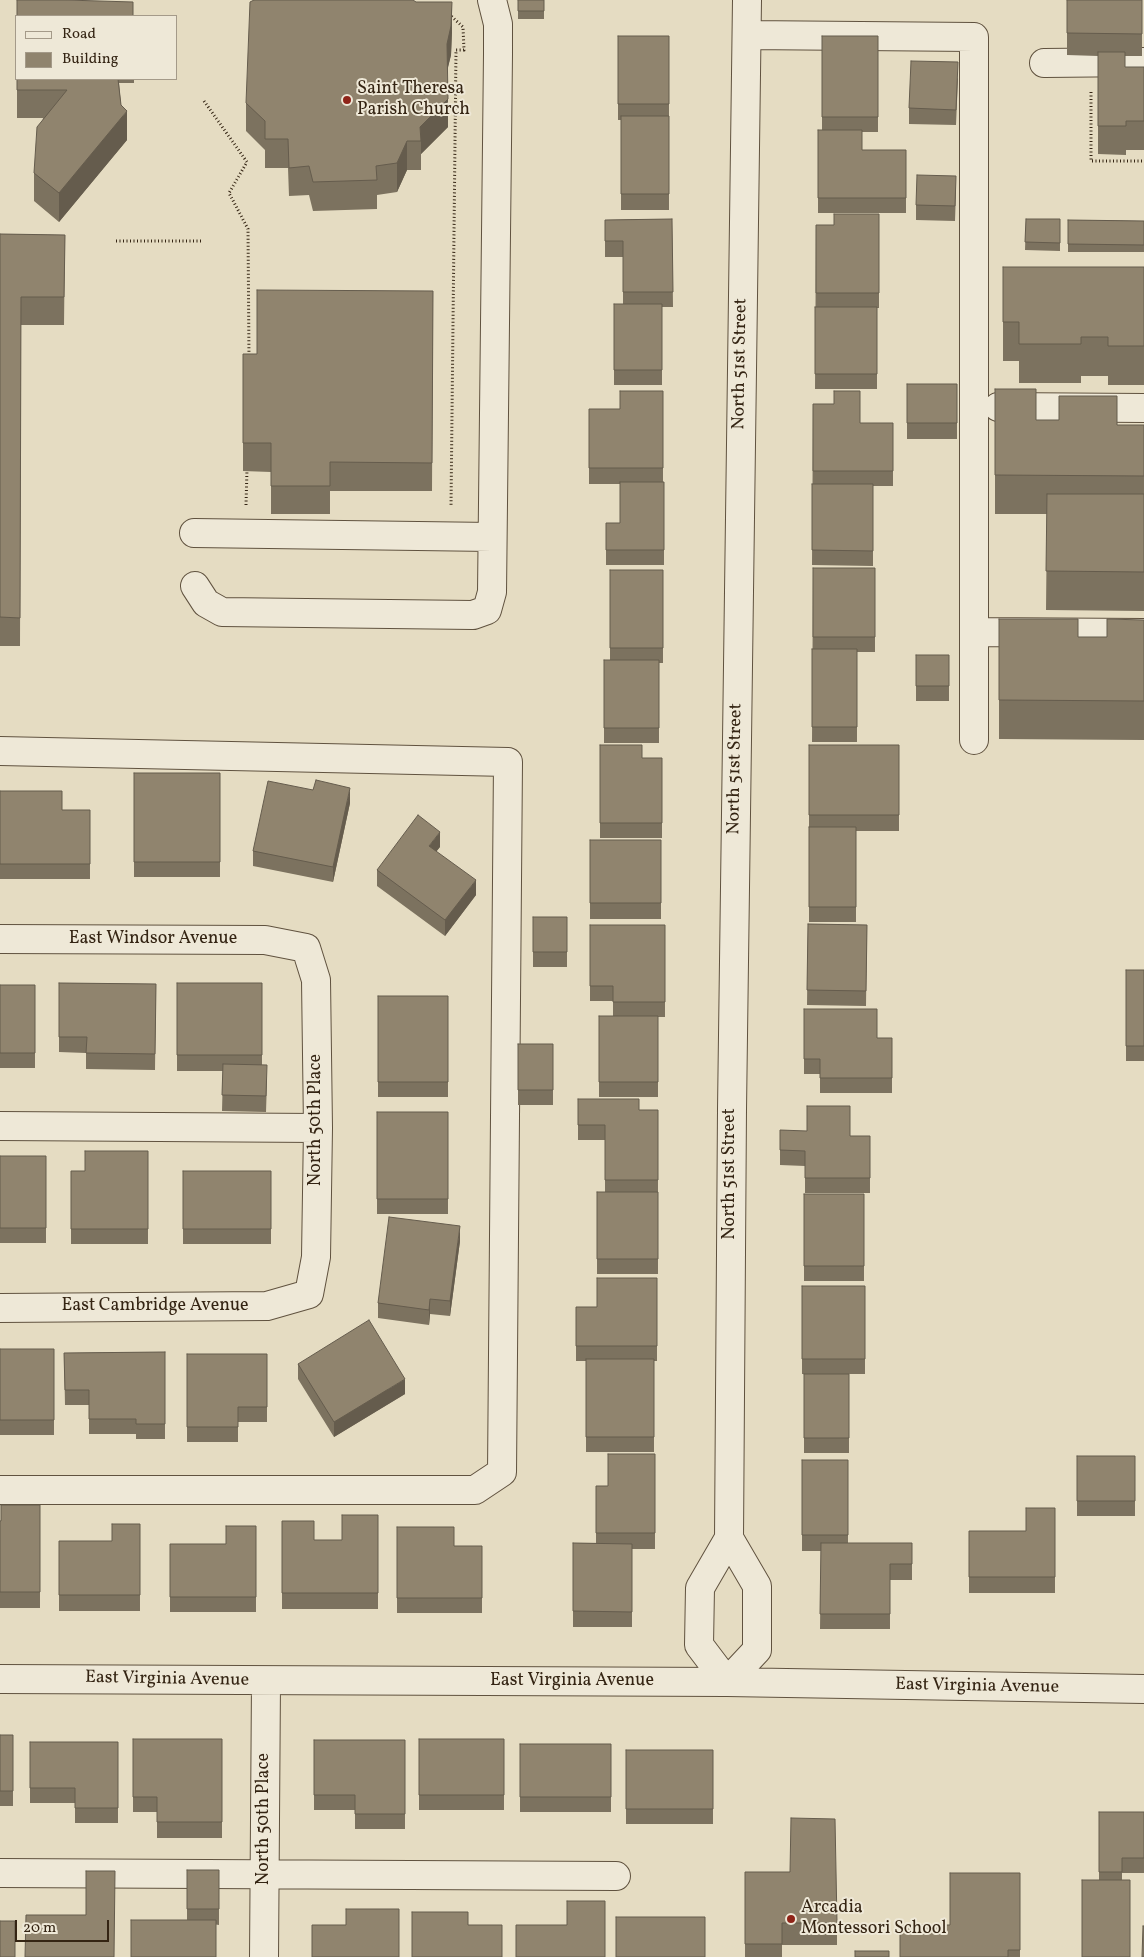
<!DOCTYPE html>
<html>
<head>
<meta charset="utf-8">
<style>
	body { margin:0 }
	#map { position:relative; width:1144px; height:1957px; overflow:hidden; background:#e5dcc2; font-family:Vollkorn,serif }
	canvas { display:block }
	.legend { position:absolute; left:15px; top:15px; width:162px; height:65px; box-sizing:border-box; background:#eee8d7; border:1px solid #a49a89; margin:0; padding:6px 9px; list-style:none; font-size:15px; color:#342413 }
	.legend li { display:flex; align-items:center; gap:10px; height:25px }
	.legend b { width:25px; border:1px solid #a49a89 }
	.scale { position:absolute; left:15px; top:1920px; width:94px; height:22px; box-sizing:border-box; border:2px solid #342413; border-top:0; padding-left:6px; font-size:15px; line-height:18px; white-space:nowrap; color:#342413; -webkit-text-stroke:4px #eee8d7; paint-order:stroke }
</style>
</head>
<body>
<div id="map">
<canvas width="1144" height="1957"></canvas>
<ul class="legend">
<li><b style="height:6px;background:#eee8d7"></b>Road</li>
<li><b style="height:14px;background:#90846e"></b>Building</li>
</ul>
<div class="scale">20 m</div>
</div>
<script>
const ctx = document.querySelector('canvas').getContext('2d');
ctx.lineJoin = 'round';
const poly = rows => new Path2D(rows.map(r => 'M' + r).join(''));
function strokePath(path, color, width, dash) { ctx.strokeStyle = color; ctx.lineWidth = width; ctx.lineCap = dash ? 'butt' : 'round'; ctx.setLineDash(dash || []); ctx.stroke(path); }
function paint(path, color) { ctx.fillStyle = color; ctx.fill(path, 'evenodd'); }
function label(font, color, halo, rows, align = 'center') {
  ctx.font = font + ' Vollkorn,serif'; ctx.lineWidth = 4; ctx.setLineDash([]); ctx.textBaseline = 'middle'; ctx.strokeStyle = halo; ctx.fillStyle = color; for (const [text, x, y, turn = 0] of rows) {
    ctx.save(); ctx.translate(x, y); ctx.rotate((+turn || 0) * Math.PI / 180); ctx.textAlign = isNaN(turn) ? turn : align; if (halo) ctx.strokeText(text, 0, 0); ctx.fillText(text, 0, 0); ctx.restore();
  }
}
const path = poly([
	[449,14,463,27,464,50,456,50,451,506],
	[1091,92,1091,161,1144,161],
	[204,101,247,162,229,193,248,229,249,358],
	[116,241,202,241],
	[246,505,247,469]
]);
const minor = poly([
	[747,35,974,37,974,740],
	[1044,63,1144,62],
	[998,407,1144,408],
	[194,533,492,537],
	[195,586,206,603,222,612,473,615,487,610,492,592,498,54,498,24,492,0],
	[974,632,1144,633],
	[0,751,508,762,502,1472,475,1490,0,1490],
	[0,939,265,940,306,948,316,980,318,1128,316,1257,309,1294,267,1306,0,1308],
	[0,1126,318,1128],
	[729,1538,757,1586,757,1650,727,1682,699,1645,700,1588,729,1538,732,1109,747,0],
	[0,1679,727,1682,1144,1689],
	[0,1873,616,1876],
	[264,1957,266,1682]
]);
const wall = poly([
	[518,0,544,0,544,19,518,19],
	[1067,0,1142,0,1142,56,1125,56,1125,67,1144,67,1144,150,1126,150,1126,155,1098,154,1098,56,1067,55],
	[452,31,451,55,447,70,448,127,421,154,421,170,407,170,397,192,377,195,377,209,313,211,309,195,289,196,288,168,265,168,265,150,246,131,246,103],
	[618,36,669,36,669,210,621,210,621,120,618,120],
	[822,36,878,36,878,132,862,132,862,150,906,150,906,213,818,213,818,130,822,130],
	[958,78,956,125,909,124,909,108],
	[17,79,134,79,134,83,119,83,121,105,127,140,59,222,34,201,34,173,43,118,17,118],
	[956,191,955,221,916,220,916,205],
	[879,214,879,308,877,308,877,389,815,389,816,225,834,225],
	[672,219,673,307,662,307,662,385,614,385,614,304,623,304,623,257,605,257,605,220],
	[1026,219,1060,219,1060,251,1025,250],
	[1068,220,1144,221,1144,252,1068,252],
	[0,234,65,235,64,325,21,325,20,646,0,646],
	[1003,267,1144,267,1144,385,1108,385,1108,376,1081,376,1081,383,1019,383,1019,361,1003,361],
	[433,291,432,491,330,491,330,514,271,514,271,472,243,471,243,354,257,354],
	[907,384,957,384,957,439,907,439],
	[995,389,1036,420,1117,425,1144,425,1144,611,1046,610,1047,514,995,514],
	[663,391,663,482,664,482,664,565,606,565,606,523,620,523,620,484,589,484,589,409,620,409],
	[813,404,860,423,893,423,893,486,873,486,873,566,812,565],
	[813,568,875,568,875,652,857,652,857,742,812,742],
	[610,570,663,570,663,663,659,663,659,743,604,743,604,660,610,660],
	[999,619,1078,637,1107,637,1144,620,1144,740,999,739],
	[916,655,949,655,949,701,916,701],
	[600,745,642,758,662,758,662,838,600,838],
	[809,745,899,745,899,831,856,831,856,922,809,922],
	[134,773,220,773,220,877,134,877],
	[313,790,350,803,333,882,253,866,253,851],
	[0,791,62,810,90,810,90,879,0,879],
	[590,840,661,840,661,919,590,919],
	[440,847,436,851,476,895,445,936,377,886,377,870],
	[533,917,567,917,567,967,533,967],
	[808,924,867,925,866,1006,807,1005],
	[590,925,665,925,665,1017,658,1017,658,1097,599,1097,599,1016,613,1016,613,1001,590,1001],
	[1126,970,1144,970,1144,1061,1126,1061],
	[59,983,156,984,155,1070,86,1069,86,1053,59,1052],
	[177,983,262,983,262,1065,267,1081,266,1112,222,1111,223,1071,177,1071],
	[0,985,35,985,35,1068,0,1068],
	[378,996,448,996,448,1097,378,1097],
	[804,1009,877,1038,892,1038,892,1093,820,1093,820,1074,804,1074],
	[518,1044,553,1044,553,1105,518,1105],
	[578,1099,639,1110,658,1110,658,1274,597,1274,597,1192,605,1192,605,1140,578,1140],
	[377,1112,448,1112,448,1214,377,1214],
	[780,1130,850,1136,870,1136,870,1193,805,1193,805,1166,780,1165],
	[148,1151,148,1244,71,1244,71,1171,85,1171],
	[0,1156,46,1156,46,1243,0,1243],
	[183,1171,271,1171,271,1244,183,1244],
	[804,1194,864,1194,864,1281,804,1281],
	[460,1241,450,1316,430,1314,429,1325,378,1318,378,1303],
	[657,1278,657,1361,654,1361,654,1452,586,1452,586,1361,576,1361,576,1307,597,1307],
	[802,1286,865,1286,865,1374,849,1374,849,1453,804,1453,804,1374,802,1374],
	[0,1349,54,1349,54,1435,0,1435],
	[165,1352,165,1439,136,1439,136,1434,89,1434,89,1405,65,1405,64,1353],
	[187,1354,267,1354,267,1422,238,1422,238,1442,187,1442],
	[298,1364,405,1394,334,1437,298,1379],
	[655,1454,655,1549,632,1549,632,1627,573,1627,573,1543,596,1543,596,1486,608,1486],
	[1077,1456,1135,1456,1135,1516,1077,1516],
	[802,1460,848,1460,848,1543,912,1543,912,1580,890,1580,890,1629,820,1629,821,1551,802,1551],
	[40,1505,40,1608,0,1608,0,1521],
	[1055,1508,1055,1593,969,1593,969,1531,1026,1531],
	[378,1515,378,1609,282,1609,282,1521,314,1540,342,1540],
	[140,1524,140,1611,59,1611,59,1541,112,1541],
	[256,1526,256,1612,170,1612,170,1544,226,1544],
	[397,1527,454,1546,482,1546,482,1613,397,1613],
	[0,1735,13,1735,13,1806,0,1806],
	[133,1739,222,1739,222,1838,157,1838,157,1812,133,1812],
	[419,1739,504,1739,504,1810,419,1810],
	[314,1740,405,1740,405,1829,355,1829,355,1810,314,1810],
	[30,1742,118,1742,118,1823,75,1823,75,1803,30,1803],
	[520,1744,611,1744,611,1812,520,1812],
	[626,1750,713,1750,713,1824,626,1824],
	[1099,1812,1144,1812,1144,1873,1122,1873,1122,1880,1099,1880],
	[187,1870,219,1870,219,1925,187,1920],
	[745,1872,837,1923,837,1945,782,1945,782,1957,745,1957],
	[1020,1873,1020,1957,900,1957,950,1925]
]);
const shadedWall = poly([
	[452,2,452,31,451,55,447,72,447,44],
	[448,99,448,127,421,154,421,141,420,127],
	[127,111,127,140,59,222,59,193],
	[407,141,407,170,397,192,397,163],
	[350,788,350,803,333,882,333,867],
	[440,832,440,847,429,861,429,846],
	[476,880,476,895,445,936,445,920],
	[460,1226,460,1241,450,1316,450,1301],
	[430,1299,430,1314,429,1325,429,1310],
	[405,1379,405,1394,334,1437,334,1422]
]);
const building = poly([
	[17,0,66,0,133,2,133,16,17,16,17,0],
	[254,0,413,0,416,2,452,2,451,26,447,44,448,99,420,127,421,141,407,141,397,163,376,166,377,180,313,182,309,166,289,168,288,139,265,139,265,121,246,103,250,2,254,0],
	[518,0,544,0,544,11,518,11,518,0],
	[1067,0,1142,0,1142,34,1067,33,1067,0],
	[618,36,669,36,669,104,618,104,618,36],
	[822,36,878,36,878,117,822,117,822,36],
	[1098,52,1125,52,1125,67,1144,67,1144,121,1126,121,1126,126,1098,126,1098,52],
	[911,61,958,62,956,110,909,108,911,61],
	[17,79,118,79,121,105,127,111,59,193,34,173,37,127,67,90,17,90,17,79],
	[621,116,669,116,669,194,621,194,621,116],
	[818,130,862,130,862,150,906,150,906,198,818,198,818,130],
	[917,175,956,176,955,206,916,205,917,175],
	[834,214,879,214,879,293,816,293,816,225,834,225,834,214],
	[672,219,673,292,623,292,623,241,605,241,605,220,672,219],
	[1026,219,1060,219,1060,243,1025,242,1026,219],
	[1068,220,1144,221,1144,245,1068,244,1068,220],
	[0,234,65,235,64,297,21,297,20,618,0,617,0,234],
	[1003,267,1144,267,1144,346,1108,346,1108,337,1081,337,1081,344,1019,344,1019,322,1003,322,1003,267],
	[257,290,433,291,432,463,330,462,330,486,271,486,271,443,243,443,243,354,257,354,257,290],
	[614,304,662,304,662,370,614,370,614,304],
	[815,307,877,307,877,374,815,374,815,307],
	[907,384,957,384,957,423,907,423,907,384],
	[995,389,1036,389,1036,420,1059,420,1059,396,1117,396,1117,425,1144,425,1144,476,995,475,995,389],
	[620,391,663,391,663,468,589,468,589,409,620,409,620,391],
	[834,391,860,391,860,423,893,423,893,471,813,471,813,404,834,404,834,391],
	[620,482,664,482,664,550,606,550,606,523,620,523,620,482],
	[812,484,873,484,873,551,812,550,812,484],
	[1047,494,1144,494,1144,572,1046,571,1047,494],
	[813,568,875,568,875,637,813,637,813,568],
	[610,570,663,570,663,648,610,648,610,570],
	[999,619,1078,619,1078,637,1107,637,1107,619,1144,620,1144,701,999,700,999,619],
	[812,649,857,649,857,727,812,727,812,649],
	[916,655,949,655,949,686,916,686,916,655],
	[604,660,659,660,659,728,604,728,604,660],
	[600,745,642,745,642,758,662,758,662,823,600,823,600,745],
	[809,745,899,745,899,815,809,815,809,745],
	[134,773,220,773,220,862,134,862,134,773],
	[316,780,350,788,333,867,253,851,268,781,313,790,316,780],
	[0,791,62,791,62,810,90,810,90,864,0,864,0,791],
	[418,815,440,832,429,846,476,880,445,920,377,870,418,815],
	[809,827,856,827,856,907,809,907,809,827],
	[590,840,661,840,661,903,590,903,590,840],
	[533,917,567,917,567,952,533,952,533,917],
	[808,924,867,925,866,991,807,990,808,924],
	[590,925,665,925,665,1002,613,1002,613,986,590,986,590,925],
	[1126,970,1144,970,1144,1046,1126,1046,1126,970],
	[59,983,156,984,155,1054,86,1053,87,1037,59,1037,59,983],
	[177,983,262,983,262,1055,177,1055,177,983],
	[0,985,35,985,35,1053,0,1053,0,985],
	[378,996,448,996,448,1082,378,1082,378,996],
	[804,1009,877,1009,877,1038,892,1038,892,1078,820,1078,820,1059,804,1059,804,1009],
	[599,1016,658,1016,658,1082,599,1082,599,1016],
	[518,1044,553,1044,553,1090,518,1090,518,1044],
	[223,1064,267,1065,266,1096,222,1095,223,1064],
	[578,1099,639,1099,639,1110,658,1110,658,1180,605,1180,605,1125,578,1125,578,1099],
	[807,1106,850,1106,850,1136,870,1136,870,1178,805,1178,805,1151,780,1150,780,1130,807,1131,807,1106],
	[377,1112,448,1112,448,1199,377,1199,377,1112],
	[85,1151,148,1151,148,1229,71,1229,71,1171,85,1171,85,1151],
	[0,1156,46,1156,46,1228,0,1228,0,1156],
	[183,1171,271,1171,271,1229,183,1229,183,1171],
	[597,1192,658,1192,658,1259,597,1259,597,1192],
	[804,1194,864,1194,864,1266,804,1266,804,1194],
	[389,1217,460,1226,450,1301,430,1299,429,1310,378,1303,389,1217],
	[597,1278,657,1278,657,1346,576,1346,576,1307,597,1307,597,1278],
	[802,1286,865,1286,865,1359,802,1359,802,1286],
	[369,1320,405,1379,334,1422,298,1364,369,1320],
	[0,1349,54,1349,54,1420,0,1420,0,1349],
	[165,1352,165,1424,136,1424,136,1419,89,1419,89,1390,65,1390,64,1353,165,1352],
	[187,1354,267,1354,267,1407,238,1407,238,1427,187,1427,187,1354],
	[586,1359,654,1359,654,1437,586,1437,586,1359],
	[804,1374,849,1374,849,1438,804,1438,804,1374],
	[608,1454,655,1454,655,1533,596,1533,596,1486,608,1486,608,1454],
	[1077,1456,1135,1456,1135,1501,1077,1501,1077,1456],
	[802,1460,848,1460,848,1535,802,1535,802,1460],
	[1,1505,40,1505,40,1592,0,1592,0,1521,1,1521,1,1505],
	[1026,1508,1055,1508,1055,1577,969,1577,969,1531,1026,1531,1026,1508],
	[342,1515,378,1515,378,1593,282,1593,282,1521,314,1521,314,1540,342,1540,342,1515],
	[112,1524,140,1524,140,1595,59,1595,59,1541,112,1541,112,1524],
	[226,1526,256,1526,256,1597,170,1597,170,1544,226,1544,226,1526],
	[397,1527,454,1527,454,1546,482,1546,482,1598,397,1598,397,1527],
	[573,1543,632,1544,632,1612,573,1611,573,1543],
	[821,1543,912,1543,912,1564,890,1564,890,1614,820,1614,821,1543],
	[0,1735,13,1735,13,1791,0,1791,0,1735],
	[133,1739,222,1739,222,1822,157,1822,157,1797,133,1797,133,1739],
	[419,1739,504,1739,504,1795,419,1795,419,1739],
	[314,1740,405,1740,405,1814,355,1814,355,1795,314,1795,314,1740],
	[30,1742,118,1742,118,1808,75,1808,75,1788,30,1788,30,1742],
	[520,1744,611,1744,611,1797,520,1797,520,1744],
	[626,1750,713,1750,713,1809,626,1809,626,1750],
	[1099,1812,1144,1812,1144,1858,1122,1858,1122,1872,1099,1872,1099,1812],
	[791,1818,835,1819,837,1923,782,1923,782,1944,745,1944,745,1872,790,1872,791,1818],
	[187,1870,219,1870,219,1909,187,1909,187,1870],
	[86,1871,115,1871,114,1957,25,1957,26,1915,86,1915,86,1871],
	[950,1873,1020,1873,1020,1950,1008,1950,1008,1957,900,1957,900,1925,950,1925,950,1873],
	[1082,1880,1130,1880,1130,1957,1082,1957,1082,1880],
	[567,1901,605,1901,605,1957,516,1957,516,1925,567,1925,567,1901],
	[346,1909,399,1909,399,1957,312,1957,312,1925,346,1925,346,1909],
	[412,1912,468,1912,468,1925,502,1925,502,1957,412,1957,412,1912],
	[616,1917,705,1917,705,1957,616,1957,616,1917],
	[131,1920,216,1920,216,1957,131,1957,131,1920],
	[0,1921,15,1921,15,1957,0,1957,0,1921],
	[1143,1926,1144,1926,1144,1957,1142,1957,1143,1926],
	[855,1951,889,1951,889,1957,855,1957,855,1951]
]);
const markers = [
	[347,100,5,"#8f2418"],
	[791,1919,5,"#8f2418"]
];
const poiNames = [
	["Saint Theresa",357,90],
	["Parish Church",357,111],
	["Arcadia",801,1909],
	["Montessori School",801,1930]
];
const streetNames = [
	["North 51st Street",741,364,-89],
	["North 51st Street",736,769,-89],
	["East Windsor Avenue",153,940],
	["North 50th Place",317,1120,-90],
	["North 51st Street",731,1174,-90],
	["East Cambridge Avenue",155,1307],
	["East Virginia Avenue",167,1680,1],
	["East Virginia Avenue",572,1682],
	["East Virginia Avenue",977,1687,1],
	["North 50th Place",265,1819,-90]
];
strokePath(minor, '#60523f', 30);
strokePath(path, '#342413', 3, [1, 2.5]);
strokePath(minor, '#eee8d7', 28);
paint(wall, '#7c725f');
paint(shadedWall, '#655c4d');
paint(building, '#90846e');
strokePath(building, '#655c4d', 1);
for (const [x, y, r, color] of markers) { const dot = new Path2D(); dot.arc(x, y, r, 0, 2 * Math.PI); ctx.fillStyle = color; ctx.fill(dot); strokePath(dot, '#eee8d7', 2); }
label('18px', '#342413', '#eee8d7', poiNames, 'left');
label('18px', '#342413', '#eee8d7', streetNames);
</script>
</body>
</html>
